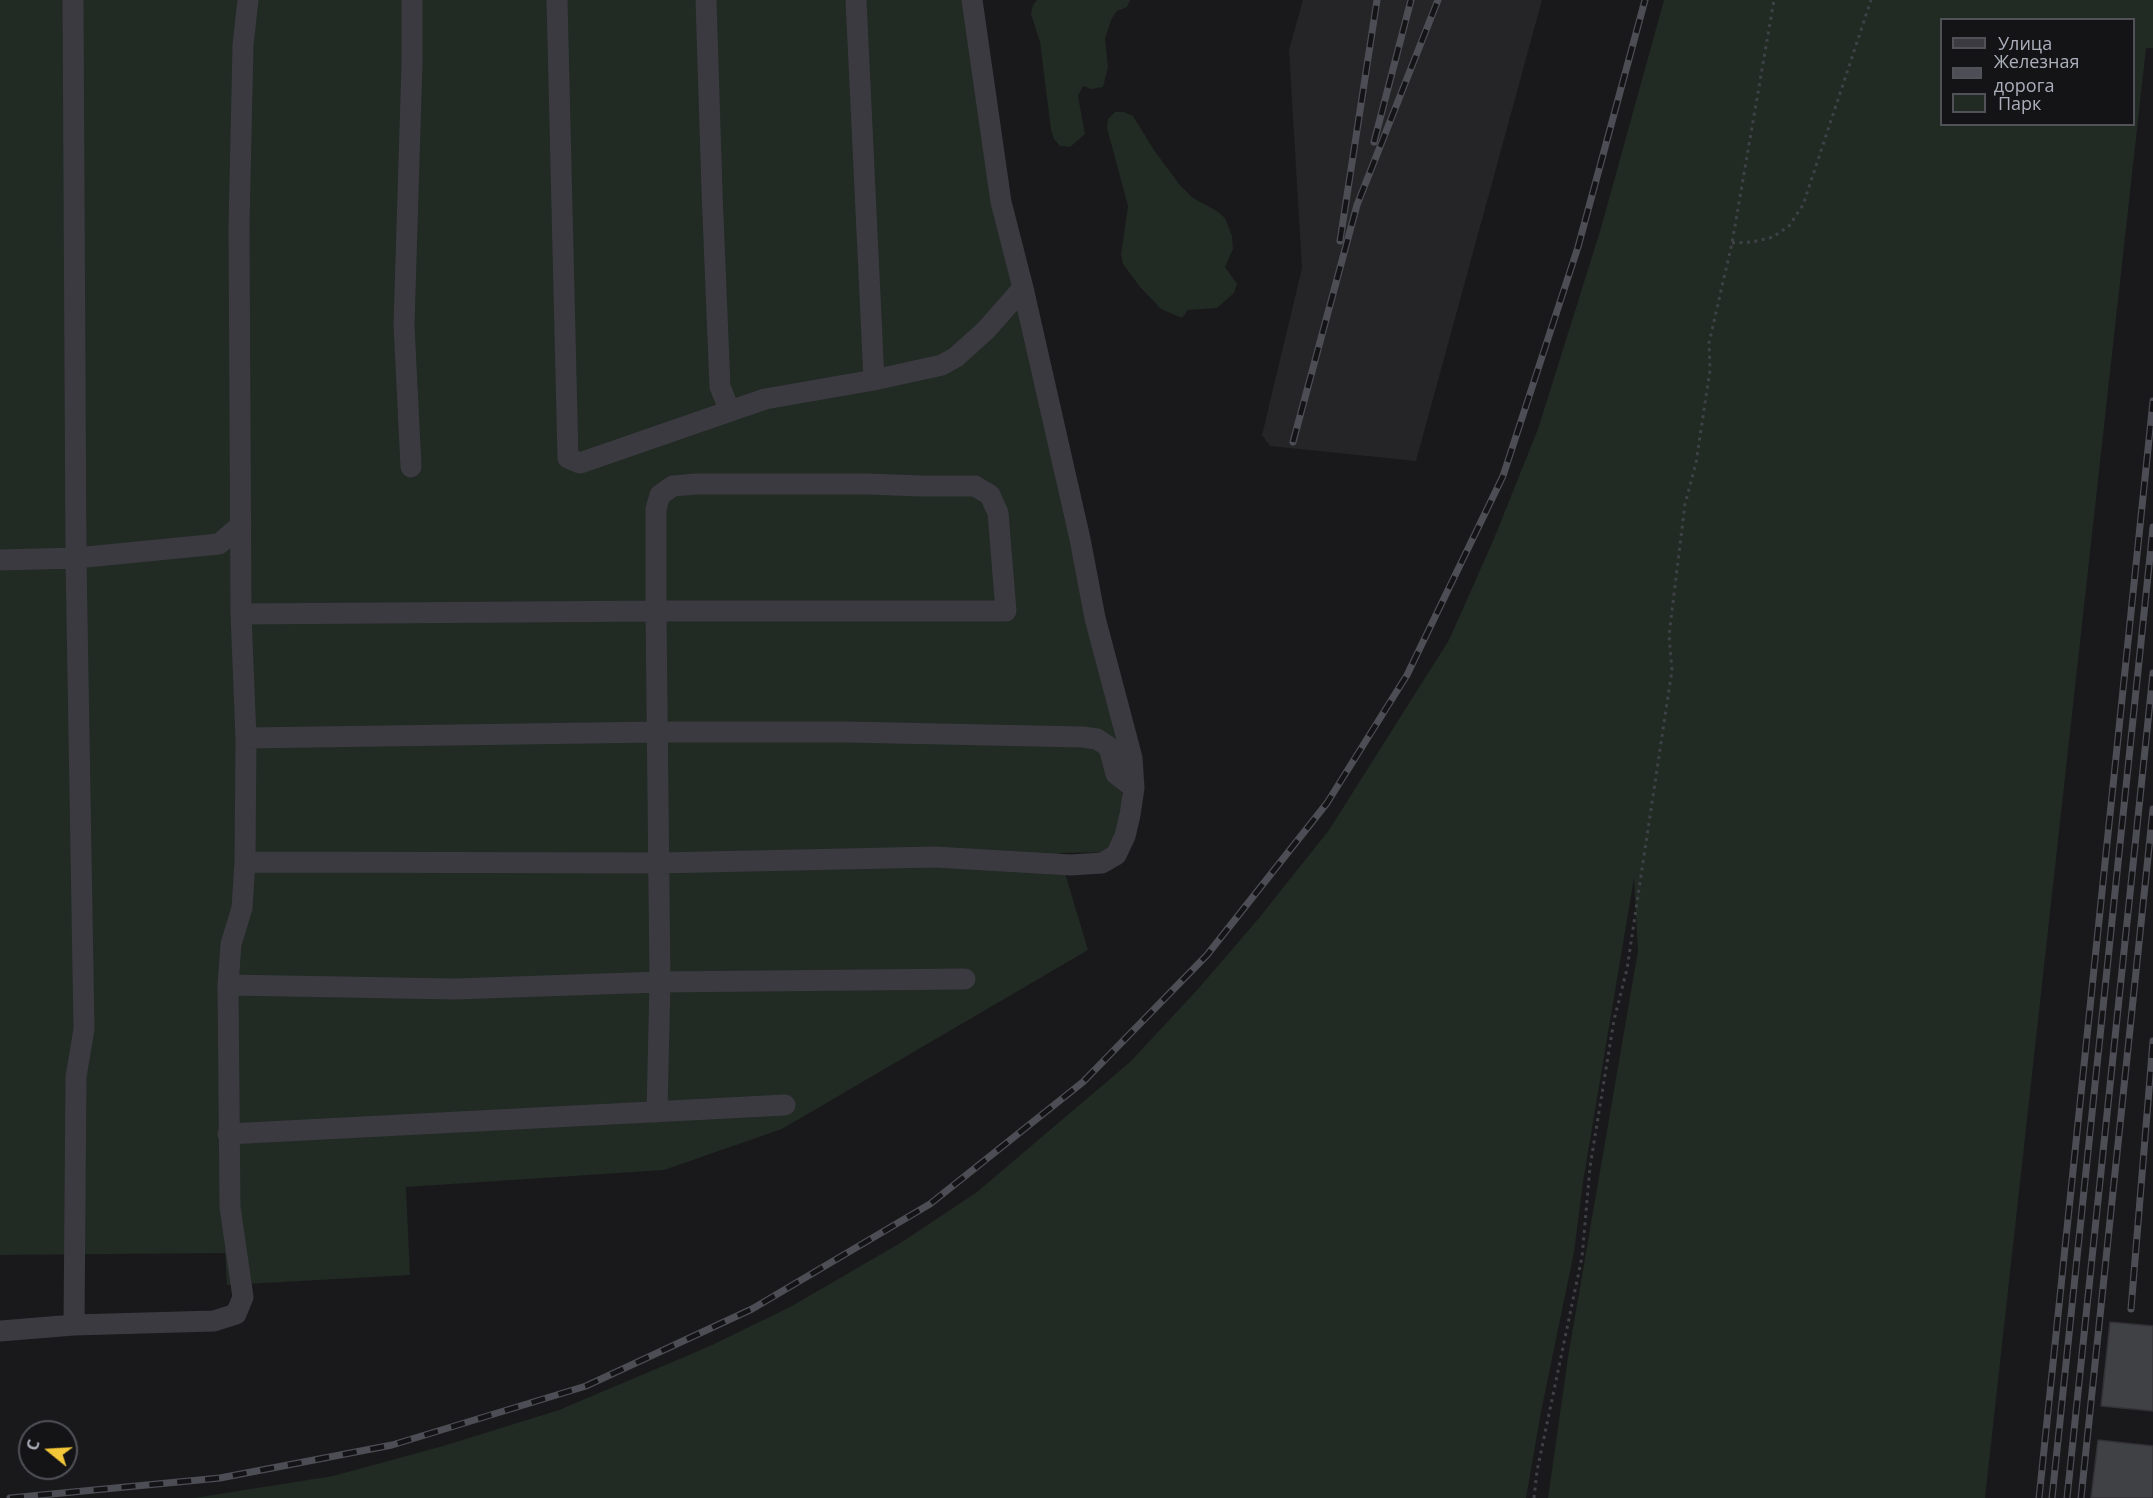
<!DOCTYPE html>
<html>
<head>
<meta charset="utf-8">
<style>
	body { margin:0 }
	#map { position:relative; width:2153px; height:1498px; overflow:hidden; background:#19191b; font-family:"Open Sans",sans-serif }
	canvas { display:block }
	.legend { position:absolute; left:1940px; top:18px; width:195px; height:108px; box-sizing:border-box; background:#141416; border:2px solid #505258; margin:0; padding:8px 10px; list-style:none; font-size:18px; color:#abafbb }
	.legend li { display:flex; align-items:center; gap:12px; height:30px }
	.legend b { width:30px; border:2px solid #505258 }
	.north { position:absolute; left:18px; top:1420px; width:60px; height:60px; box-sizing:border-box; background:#141416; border:2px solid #505258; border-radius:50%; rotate:288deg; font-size:16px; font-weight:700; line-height:24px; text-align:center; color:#abafbb }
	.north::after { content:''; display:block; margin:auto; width:21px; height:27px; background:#f4c738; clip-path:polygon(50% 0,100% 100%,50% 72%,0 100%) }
</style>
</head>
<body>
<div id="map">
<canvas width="2153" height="1498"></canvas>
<ul class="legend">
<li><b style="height:8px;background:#3a3a40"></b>Улица</li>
<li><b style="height:8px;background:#4d4e55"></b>Железная дорога</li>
<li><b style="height:16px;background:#212a23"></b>Парк</li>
</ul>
<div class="north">С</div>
</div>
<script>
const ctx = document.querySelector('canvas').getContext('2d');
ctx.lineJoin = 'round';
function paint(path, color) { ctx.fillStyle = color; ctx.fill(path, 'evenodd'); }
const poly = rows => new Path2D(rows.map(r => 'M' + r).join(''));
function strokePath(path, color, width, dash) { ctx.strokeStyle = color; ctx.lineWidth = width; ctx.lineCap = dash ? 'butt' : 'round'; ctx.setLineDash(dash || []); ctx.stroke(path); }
const built = poly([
	[1303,0,1542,0,1416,461,1270,446,1262,435,1302,268,1289,50]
]);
const green = poly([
	[0,0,969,0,1110,683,1126,830,1113,852,1059,853,1088,950,782,1129,664,1170,406,1187,410,1275,227,1285,225,1253,0,1255],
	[1037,0,1130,0,1127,7,1117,11,1112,18,1105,38,1108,67,1103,87,1091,89,1083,86,1078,96,1085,134,1070,147,1060,146,1054,139,1051,130,1040,42,1031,14,1033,5],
	[1664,0,2153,0,2153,48,2146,48,1985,1498,1548,1498,1568,1357,1638,951,1634,878,1583,1182,1574,1252,1541,1412,1526,1498,194,1498,333,1476,443,1446,559,1410,710,1346,790,1307,902,1242,977,1192,1130,1062,1198,989,1259,918,1329,830,1449,640,1493,541,1538,429,1601,228],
	[1942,20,2134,20,2134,124,1942,124],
	[1115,112,1124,112,1133,116,1154,150,1179,184,1193,198,1217,211,1225,218,1232,236,1233,249,1225,267,1237,284,1234,293,1217,308,1188,310,1182,318,1161,309,1140,287,1123,264,1121,254,1128,206,1107,128,1108,119]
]);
const building = poly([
	[2110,1322,2153,1326,2153,1411,2101,1406,2110,1322],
	[2098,1440,2153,1446,2153,1498,2091,1498,2098,1440]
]);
const path = poly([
	[1732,243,1752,242,1773,237,1789,226,1803,205,1871,0],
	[1534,1498,1537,1471,1582,1257,1590,1167,1614,1020,1627,969,1672,670,1669,635,1685,504,1696,463,1710,370,1709,343,1732,243,1774,0]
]);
const minor = poly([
	[73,0,76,558,84,1029,76,1077,74,1325],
	[557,0,568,458,580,463,765,399,874,380,942,365,956,357,986,330,1023,288],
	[706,0,712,191,720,387,730,411],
	[856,0,874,380],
	[411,467,404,325,412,63,412,0],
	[0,560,76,558,219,544,241,525],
	[241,614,656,611,1006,611,998,513,990,495,975,486,920,486,868,484,696,484,673,486,660,495,656,509,656,611,660,982,657,1112],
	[246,738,658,732,847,732,1082,737,1097,739,1109,747,1116,774,1134,788],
	[245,862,659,863,935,857,1071,865,1102,863,1116,855,1125,836,1130,815,1134,788,1132,758,1095,618,1080,539,1023,288,1001,202,972,0],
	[228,985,455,989,660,982,965,979],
	[228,1134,785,1105],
	[0,1331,74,1325,214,1321,236,1314,243,1297,230,1207,228,985,231,944,242,908,245,862,246,738,241,614,239,226,243,45,248,0]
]);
const rail = poly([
	[1374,142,1411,0],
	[1340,241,1377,0],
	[1293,442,1357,205,1438,0],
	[2131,1309,2153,1041],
	[10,1498,220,1478,392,1445,586,1386,752,1309,930,1204,1083,1082,1207,955,1327,803,1407,675,1503,476,1578,247,1645,0],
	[2039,1498,2153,401],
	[2052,1498,2153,527],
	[2067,1498,2153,673],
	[2081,1498,2153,809]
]);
paint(built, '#252528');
paint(green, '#212a23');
paint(building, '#404145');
strokePath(building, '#333337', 1.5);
strokePath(path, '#404147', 3, [3, 4.5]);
strokePath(minor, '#3a3a40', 21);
strokePath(rail, '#4d4e55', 7);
strokePath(rail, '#141416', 4.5, [14]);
</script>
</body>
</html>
